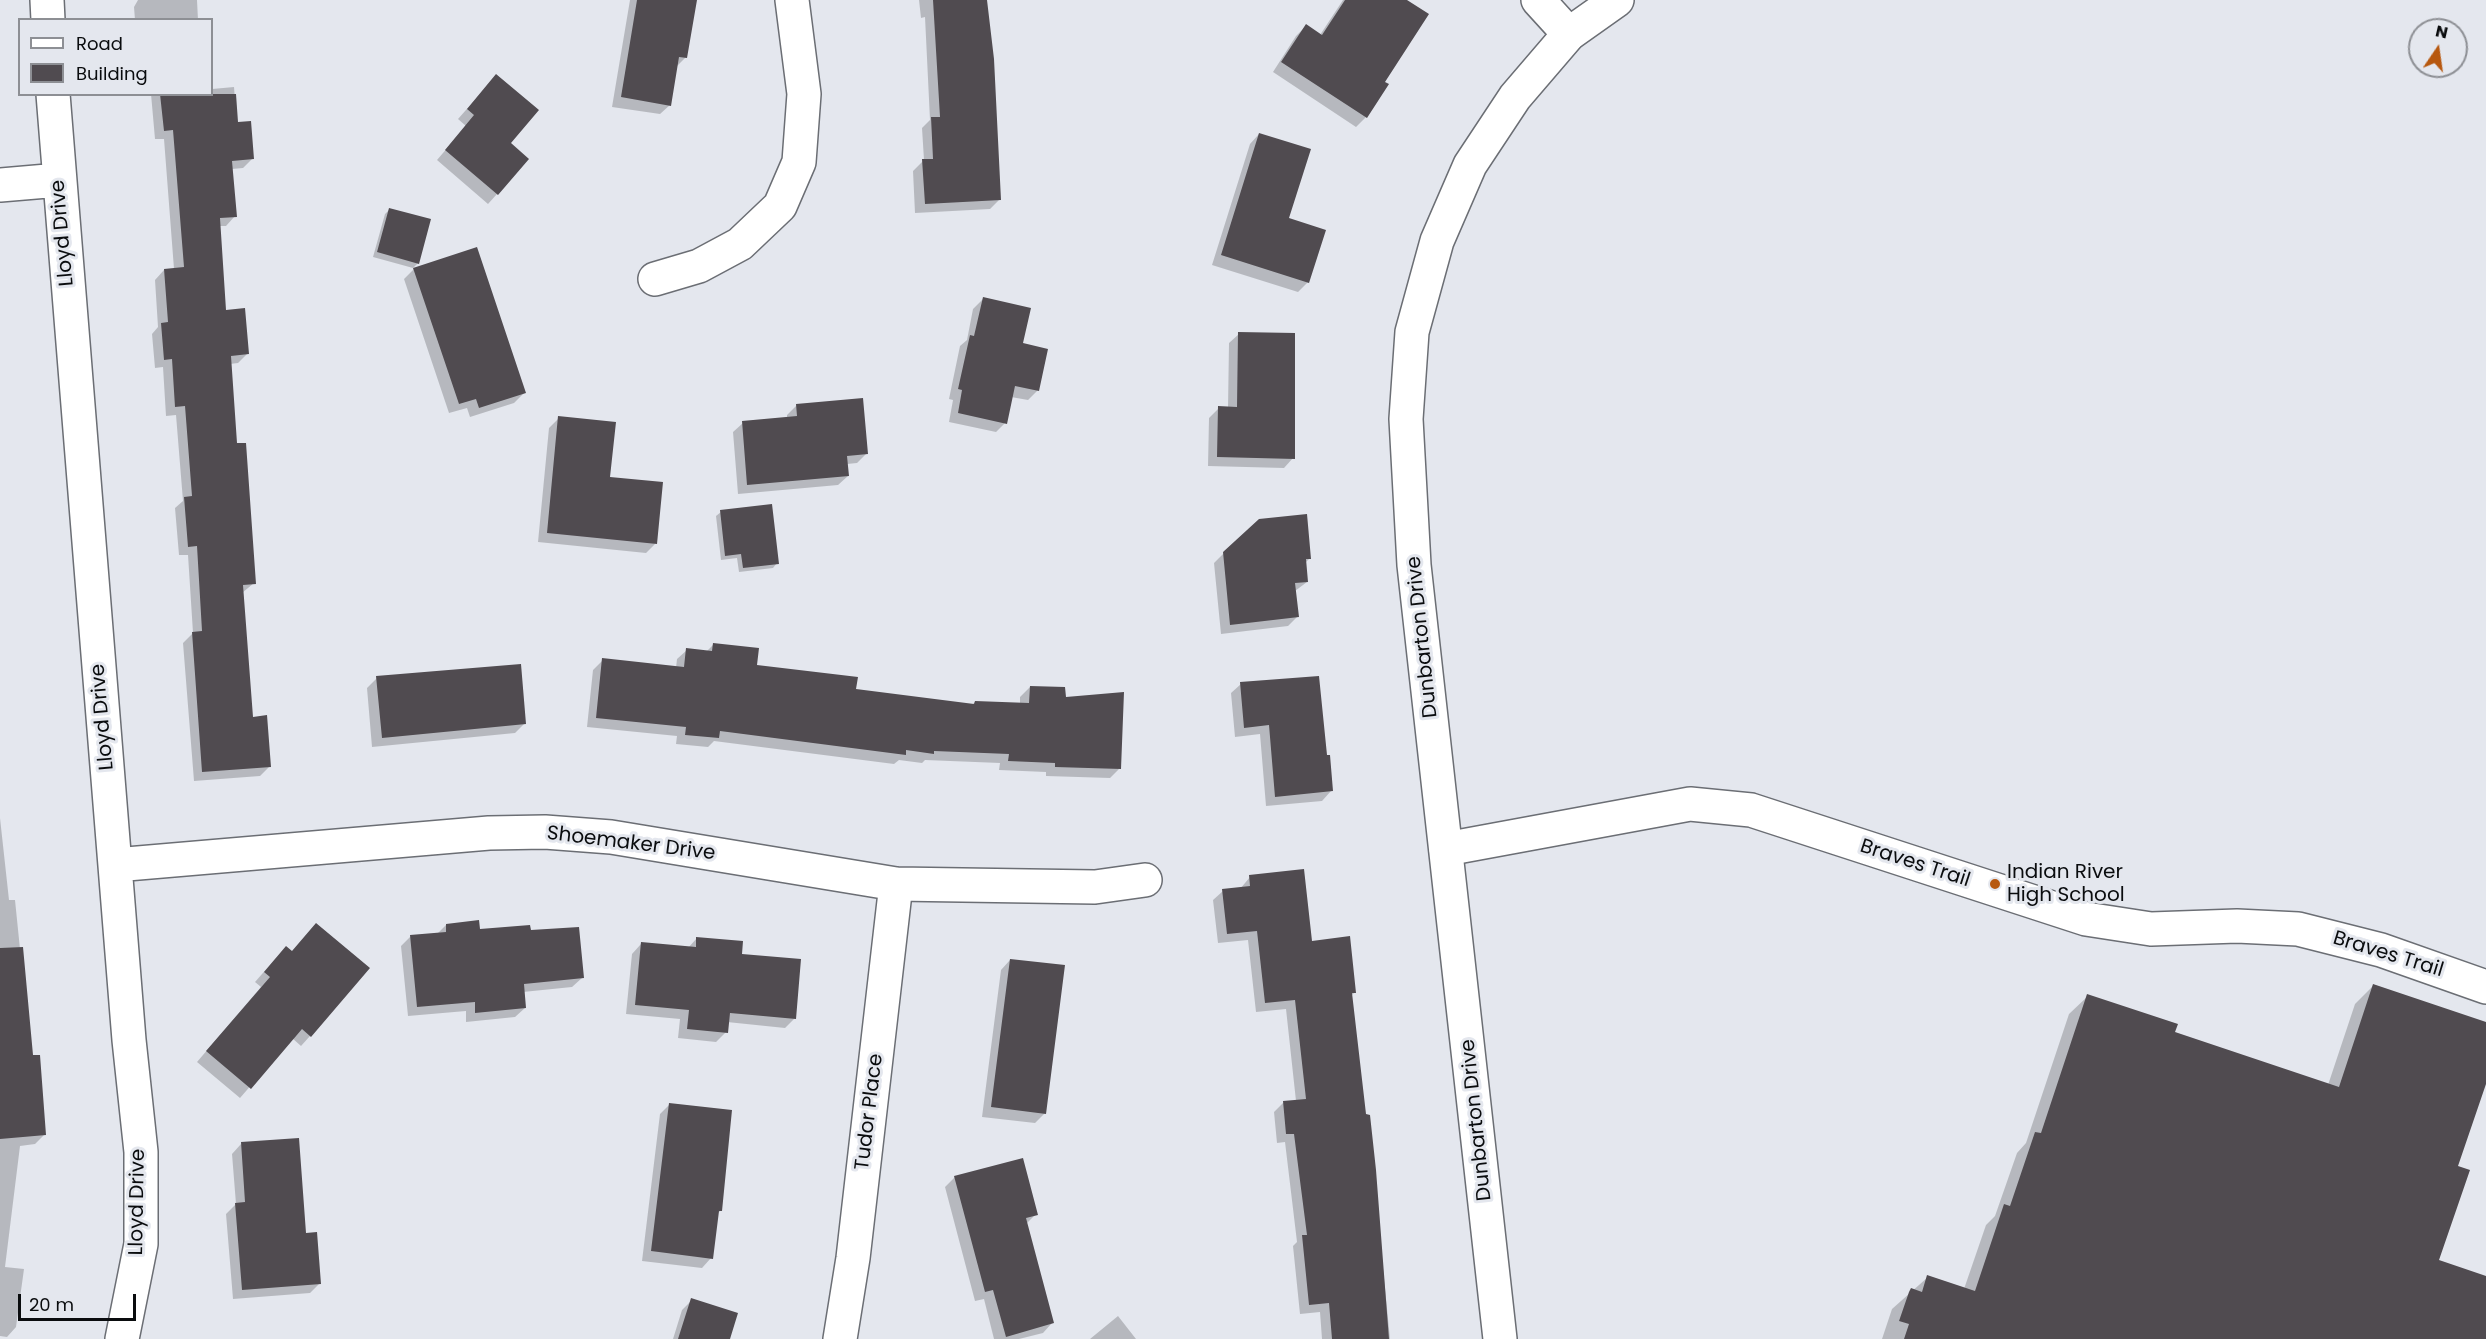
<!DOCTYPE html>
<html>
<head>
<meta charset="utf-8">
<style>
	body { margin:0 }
	#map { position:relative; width:2486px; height:1339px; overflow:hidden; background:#e4e7ee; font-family:Poppins,sans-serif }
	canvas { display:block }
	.legend { position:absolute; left:18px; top:18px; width:195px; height:78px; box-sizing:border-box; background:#e4e7ee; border:2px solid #8d8f94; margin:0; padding:8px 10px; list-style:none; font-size:18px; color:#0a0c0e }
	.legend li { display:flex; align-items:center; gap:12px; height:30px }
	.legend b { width:30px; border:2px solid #8d8f94 }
	.north { position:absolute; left:2408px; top:18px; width:60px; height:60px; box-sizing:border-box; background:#e4e7ee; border:2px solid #8d8f94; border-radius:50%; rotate:13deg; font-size:16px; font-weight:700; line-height:24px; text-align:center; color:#0a0c0e }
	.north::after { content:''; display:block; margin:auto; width:21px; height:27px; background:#b7580f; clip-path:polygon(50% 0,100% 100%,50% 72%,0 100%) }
	.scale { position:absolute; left:18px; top:1294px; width:118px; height:27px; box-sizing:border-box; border:3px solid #0a0c0e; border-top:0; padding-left:8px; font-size:18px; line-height:21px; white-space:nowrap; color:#0a0c0e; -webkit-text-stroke:4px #e4e7ee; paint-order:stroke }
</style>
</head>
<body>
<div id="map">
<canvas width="2486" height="1339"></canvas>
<ul class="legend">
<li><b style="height:8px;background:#fff"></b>Road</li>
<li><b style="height:16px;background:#504b50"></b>Building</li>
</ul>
<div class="north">N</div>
<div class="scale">20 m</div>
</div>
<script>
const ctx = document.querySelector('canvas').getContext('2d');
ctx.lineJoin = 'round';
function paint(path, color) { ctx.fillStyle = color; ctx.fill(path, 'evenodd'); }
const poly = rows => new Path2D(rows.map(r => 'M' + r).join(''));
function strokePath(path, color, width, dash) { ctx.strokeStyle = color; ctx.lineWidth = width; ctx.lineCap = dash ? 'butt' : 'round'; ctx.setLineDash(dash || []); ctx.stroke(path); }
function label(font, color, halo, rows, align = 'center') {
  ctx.font = font + ' Poppins,sans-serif'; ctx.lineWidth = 6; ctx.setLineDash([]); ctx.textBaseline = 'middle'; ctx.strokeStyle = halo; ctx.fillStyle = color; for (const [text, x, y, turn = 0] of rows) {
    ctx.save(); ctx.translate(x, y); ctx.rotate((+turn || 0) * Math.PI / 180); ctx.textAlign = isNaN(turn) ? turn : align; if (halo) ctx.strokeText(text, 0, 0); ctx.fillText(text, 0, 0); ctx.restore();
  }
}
const shadow = poly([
	[138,0,197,0,198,20,135,20,134,7],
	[630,0,695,0,686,57,676,67,670,105,660,114,612,107],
	[919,0,986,0,1000,199,990,209,915,213,913,171,924,160,922,128,930,120,925,17,921,18],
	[1343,0,1404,0,1382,82,1366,117,1356,127,1273,72,1296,36,1306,26,1320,35],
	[496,76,509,143,497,194,488,204,437,160,466,126,458,119],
	[234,87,237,124,252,159,243,168,232,169,235,216,226,226,219,226,225,312,247,354,238,363,230,364,235,445,254,583,242,593,251,718,269,767,260,776,194,781,183,643,193,633,188,555,179,555,175,508,183,501,176,415,166,416,163,367,155,368,152,334,158,327,155,280,164,270,174,269,164,139,155,139,151,94,212,94,212,89],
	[1259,134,1308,282,1298,292,1212,265,1250,144],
	[390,209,418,263,413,268,373,257,385,214],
	[414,269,524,393,514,403,470,417,467,408,449,413,404,279],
	[983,299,1022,344,1038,390,1028,400,1011,397,1005,423,996,432,949,422,953,400,949,399,960,346,967,340,973,309],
	[1239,334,1293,458,1284,468,1208,466,1209,418,1219,408,1228,408,1229,343],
	[797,405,866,454,857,463,847,464,848,476,838,485,738,494,733,432,743,423,787,419,787,415],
	[559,418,609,478,655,544,646,553,538,542,549,428],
	[721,512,777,563,773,568,739,572,737,558,721,560,716,516],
	[1224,553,1310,558,1305,563,1307,582,1295,591,1297,617,1288,626,1221,634,1214,563],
	[714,644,755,666,855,690,972,705,975,702,1020,704,1020,697,1030,687,1064,699,1119,769,1110,778,1046,776,1046,772,999,770,1000,763,925,760,922,763,899,760,894,764,714,741,708,747,676,744,677,736,587,727,593,670,603,660,676,668,677,659,687,650,706,652],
	[377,678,525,723,515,733,372,747,367,688],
	[1241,684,1325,757,1331,791,1322,801,1266,806,1260,734,1235,737,1231,693],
	[0,818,9,900,15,900,31,1057,44,1135,35,1144,20,1146,5,1267,24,1269,16,1327,7,1337,0,1336],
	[1250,877,1355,992,1351,996,1364,1116,1368,1116,1390,1339,1322,1339,1320,1312,1300,1314,1293,1246,1297,1242,1285,1142,1277,1143,1274,1112,1283,1103,1296,1101,1286,1009,1256,1012,1248,940,1218,943,1213,900,1223,891,1240,889],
	[446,925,478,931,582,978,572,987,523,992,525,1008,515,1017,466,1022,466,1011,408,1016,401,946,411,936,437,934],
	[697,938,741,955,795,1018,785,1028,727,1022,726,1032,716,1042,678,1038,680,1019,626,1014,632,954,641,944,688,948],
	[291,953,368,968,310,1036,301,1046,292,1038,240,1098,197,1062,261,987,255,982,276,958],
	[1010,960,1045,1113,1035,1123,982,1117,1001,970],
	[2374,985,2486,1023,2486,1079,2456,1167,2437,1261,2486,1277,2486,1339,1882,1339,1892,1309,1928,1277,1964,1289,1986,1225,1995,1216,2017,1153,2026,1143,2069,1014,2088,996,2173,1033,2328,1085,2355,1004],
	[670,1104,721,1210,717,1214,711,1258,702,1268,642,1261,660,1114],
	[241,1144,305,1235,320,1283,310,1293,233,1299,226,1214,236,1204,232,1154],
	[955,1177,1036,1214,1026,1224,1052,1323,1043,1333,1019,1339,994,1339,984,1299,975,1301,945,1187],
	[692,1300,728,1339,673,1339,682,1310],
	[1118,1316,1136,1339,1090,1339]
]);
const building = poly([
	[637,0,697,0,687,58,679,57,671,106,621,97],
	[933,0,987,0,994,59,1001,200,925,204,922,159,933,159,931,117,940,117],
	[1345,0,1407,0,1429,14,1385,82,1389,84,1367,118,1281,62,1306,24,1322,35],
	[496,74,539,110,511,143,529,159,498,195,445,150,474,115,467,109],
	[160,94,236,94,238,122,251,121,254,159,232,161,237,217,220,218,226,310,245,308,249,354,231,356,237,443,246,443,256,584,243,585,253,717,267,715,271,767,202,772,192,632,202,631,197,546,188,547,184,497,192,496,185,406,175,407,172,359,164,360,161,323,168,322,164,269,184,267,173,130,164,131],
	[1259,133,1311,149,1289,218,1326,230,1309,283,1221,255],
	[389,208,431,219,419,264,377,252],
	[477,247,526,393,479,408,476,399,459,404,413,268],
	[983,297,1031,308,1023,343,1048,349,1039,391,1015,386,1007,424,958,413,962,390,958,389,970,335,974,336],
	[1238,332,1295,333,1295,459,1217,457,1218,406,1237,407],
	[863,398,868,454,847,456,849,476,747,485,742,421,797,416,796,404],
	[558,416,616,422,610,477,663,482,657,544,547,533],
	[772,504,779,564,743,568,741,554,725,556,720,510],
	[1307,514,1311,559,1306,559,1308,582,1295,583,1299,617,1230,625,1223,552,1259,519],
	[713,643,759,648,757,665,858,677,856,689,974,704,975,701,1029,703,1030,686,1065,687,1066,697,1124,692,1121,769,1055,767,1055,763,1008,761,1009,754,934,751,934,754,906,750,906,755,720,731,719,738,685,735,686,727,596,718,602,658,684,667,686,648,712,651],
	[521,664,526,724,382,738,376,676],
	[1319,676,1327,755,1330,755,1333,791,1275,797,1269,725,1244,728,1240,682],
	[1304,869,1312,941,1350,936,1356,993,1352,993,1366,1114,1370,1115,1376,1170,1389,1339,1332,1339,1329,1303,1309,1305,1302,1235,1307,1235,1294,1134,1286,1134,1283,1101,1306,1099,1295,1000,1265,1003,1257,931,1227,934,1222,889,1250,886,1249,875],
	[479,920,480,929,530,925,531,930,579,927,584,978,524,984,526,1008,475,1013,475,1002,417,1007,410,935,446,932,446,924],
	[316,923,370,968,311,1037,302,1029,251,1089,206,1051,270,977,264,972,286,946,292,951],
	[696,937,743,941,742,954,801,959,796,1019,730,1013,728,1033,687,1029,689,1010,635,1005,641,942,696,947],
	[23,947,33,1055,40,1055,46,1135,0,1139,0,948],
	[1010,959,1065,965,1046,1114,991,1107],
	[2373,984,2486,1022,2486,1084,2458,1166,2470,1170,2439,1260,2486,1276,2486,1339,1904,1339,1909,1324,1899,1321,1909,1292,1911,1288,1922,1292,1927,1275,1975,1291,2004,1204,2010,1206,2035,1132,2041,1133,2087,994,2178,1024,2175,1032,2339,1087],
	[669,1103,732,1110,722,1211,719,1211,713,1259,651,1251],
	[299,1138,306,1233,317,1232,321,1284,242,1290,235,1203,245,1202,241,1142],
	[1023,1158,1038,1215,1026,1218,1054,1323,1006,1337,993,1290,985,1292,954,1176],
	[691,1298,738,1313,730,1339,678,1339]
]);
const minor = poly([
	[47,0,48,20],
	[1538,0,1569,34],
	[53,94,129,1040,141,1152,141,1244,122,1339],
	[0,185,59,180],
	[655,279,699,266,740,244,780,206,799,162,804,94,792,0],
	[1446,849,1690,804,1751,810,2086,919,2151,929,2237,926,2298,929,2381,950,2486,987],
	[115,865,489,833,545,832,611,837,896,884,1095,887,1145,880],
	[840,1339,853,1258,896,884]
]);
const tertiary = poly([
	[1500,1339,1414,565,1406,419,1412,332,1437,241,1470,165,1515,97,1569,34,1617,0]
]);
const markers = [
	[1995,884,6,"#b7580f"]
];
const streetNames = [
	["Lloyd Drive",63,233,-95],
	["Dunbarton Drive",1423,637,-96],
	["Lloyd Drive",103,717,-95],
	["Shoemaker Drive",631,844,7],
	["Braves Trail",1915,864,18],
	["Braves Trail",2388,955,17],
	["Tudor Place",870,1112,-83],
	["Dunbarton Drive",1477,1120,-96],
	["Lloyd Drive",138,1202,-89]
];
const poiNames = [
	["Indian River",2007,873],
	["High School",2007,896]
];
paint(shadow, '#0003');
paint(building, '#504b50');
strokePath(minor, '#6b6e74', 36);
strokePath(tertiary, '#6b6e74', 36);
strokePath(minor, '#fff', 33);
strokePath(tertiary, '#fff', 33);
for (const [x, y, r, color] of markers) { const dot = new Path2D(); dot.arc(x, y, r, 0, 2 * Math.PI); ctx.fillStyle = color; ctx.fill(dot); strokePath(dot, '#e4e7ee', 2); }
label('20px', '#0a0c0e', '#e4e7ee', streetNames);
label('20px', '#0a0c0e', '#e4e7ee', poiNames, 'left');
</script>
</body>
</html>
